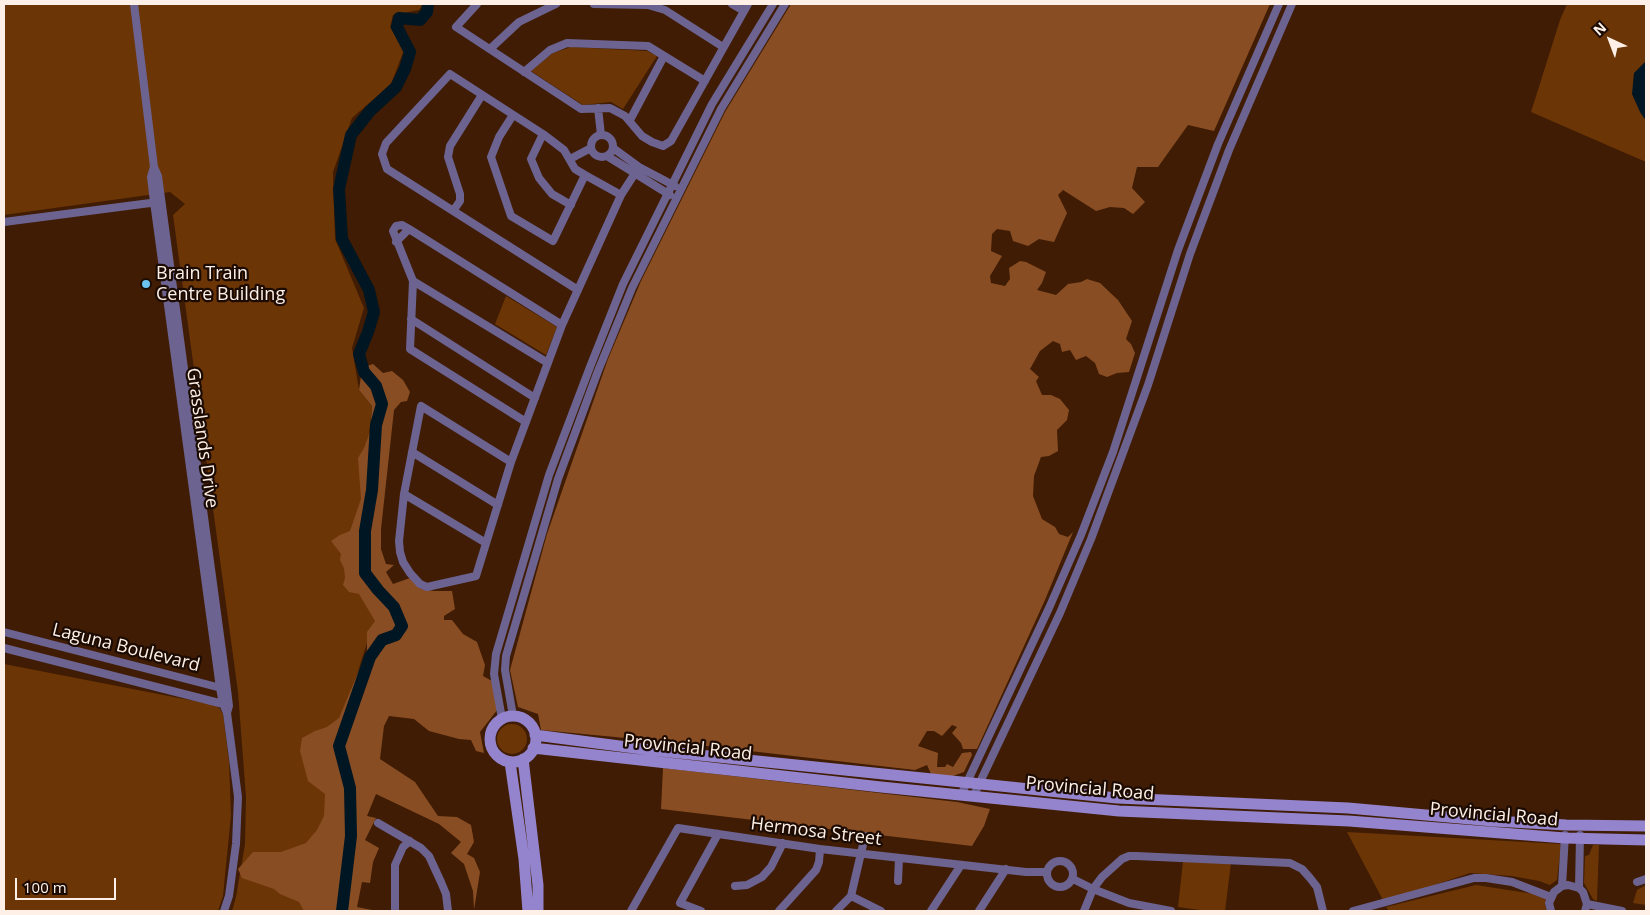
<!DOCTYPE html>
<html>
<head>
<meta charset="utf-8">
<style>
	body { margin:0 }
	#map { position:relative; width:1650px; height:915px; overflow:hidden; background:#3f1c03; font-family:"Open Sans",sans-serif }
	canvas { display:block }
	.frame { position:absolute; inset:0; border:5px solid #fef0e7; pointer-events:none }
	.north { position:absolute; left:1585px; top:15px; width:50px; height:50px; -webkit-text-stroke:4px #1b0b03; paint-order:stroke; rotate:317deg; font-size:14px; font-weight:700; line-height:20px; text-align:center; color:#fef0e7 }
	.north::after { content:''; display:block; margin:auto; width:18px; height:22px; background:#fef0e7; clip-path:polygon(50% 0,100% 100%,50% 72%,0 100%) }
	.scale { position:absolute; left:15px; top:878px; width:101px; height:22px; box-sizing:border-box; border:2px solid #fef0e7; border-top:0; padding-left:6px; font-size:15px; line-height:18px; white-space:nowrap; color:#fef0e7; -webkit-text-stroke:4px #1b0b03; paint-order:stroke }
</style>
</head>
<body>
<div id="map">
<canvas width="1650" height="915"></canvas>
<div class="frame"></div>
<div class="north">N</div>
<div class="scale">100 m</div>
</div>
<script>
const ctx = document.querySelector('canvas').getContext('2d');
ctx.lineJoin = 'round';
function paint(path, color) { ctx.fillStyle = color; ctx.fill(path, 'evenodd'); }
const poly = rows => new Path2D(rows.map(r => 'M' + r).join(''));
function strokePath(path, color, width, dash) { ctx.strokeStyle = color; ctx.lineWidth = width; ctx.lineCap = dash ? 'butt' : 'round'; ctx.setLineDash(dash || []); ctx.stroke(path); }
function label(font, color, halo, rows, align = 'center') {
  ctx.font = font + ' "Open Sans",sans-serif'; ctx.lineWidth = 4.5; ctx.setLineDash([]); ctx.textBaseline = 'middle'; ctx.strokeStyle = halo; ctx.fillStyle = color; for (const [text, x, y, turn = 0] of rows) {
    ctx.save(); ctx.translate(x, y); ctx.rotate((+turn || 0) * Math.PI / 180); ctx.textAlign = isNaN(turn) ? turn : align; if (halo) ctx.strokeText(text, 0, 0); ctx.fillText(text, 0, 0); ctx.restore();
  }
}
const green = poly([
	[4,4,423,4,419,10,393,15,390,27,404,50,391,84,352,118,333,172,335,239,364,308,352,348,359,390,372,406,356,571,392,628,367,643,332,753,342,911,232,911,236,897,245,844,246,797,238,692,173,215,185,204,170,192,4,215],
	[1567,4,1646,4,1646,162,1531,112,1560,20],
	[571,47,647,51,657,56,623,109,611,102,583,105,531,71,553,53],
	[506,296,557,327,546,355,495,324],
	[4,664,215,705,220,709,223,714,229,762,231,815,223,896,218,911,4,911],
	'497 739a15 15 0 1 1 30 0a15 15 0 1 1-30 0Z',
	[1347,832,1561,844,1557,880,1550,885,1539,881,1512,876,1470,873,1384,902],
	[1593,845,1599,845,1597,901,1593,899,1584,883,1585,856,1589,855],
	[1183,861,1231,863,1225,911,1207,911,1178,907],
	[1476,885,1534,894,1546,898,1545,905,1547,911,1389,911,1386,907],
	[1646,885,1646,905,1633,903,1637,890]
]);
const forest = poly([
	[791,4,1270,4,1214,131,1188,125,1158,167,1137,167,1132,188,1145,202,1133,214,1124,208,1110,207,1096,211,1063,190,1058,195,1067,213,1054,242,1039,239,1028,246,1013,241,1010,231,997,229,992,234,991,251,1002,256,990,276,991,283,1005,286,1010,279,1009,268,1020,261,1026,262,1046,272,1042,283,1037,290,1056,295,1068,284,1081,282,1087,279,1100,283,1118,300,1132,321,1126,339,1131,344,1135,353,1129,372,1117,373,1107,377,1099,374,1095,363,1086,356,1076,360,1070,350,1062,352,1060,344,1053,341,1040,351,1030,369,1039,377,1036,381,1042,395,1051,395,1060,399,1069,410,1067,420,1057,430,1058,451,1049,456,1041,457,1034,476,1033,496,1042,519,1055,527,1059,534,1068,537,1073,532,1045,600,977,749,963,749,961,743,952,733,957,727,952,725,942,736,934,731,927,731,918,746,938,753,937,767,945,767,947,764,953,767,962,753,971,752,972,755,964,772,950,777,931,774,927,765,915,770,689,744,541,730,538,714,518,707,510,670,547,534,608,359,641,281,725,112],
	[373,364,383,373,392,371,403,380,410,392,407,401,401,402,394,410,381,529,381,549,386,564,394,565,386,572,393,584,410,578,421,589,434,591,452,591,455,609,444,616,444,620,452,620,463,634,477,642,485,665,483,676,492,681,498,709,480,732,484,753,476,751,471,740,459,739,429,731,414,719,389,716,384,726,380,759,415,782,438,816,457,817,471,825,474,842,467,854,474,858,480,872,474,910,473,891,464,864,451,853,461,842,439,824,376,794,367,816,376,818,365,840,379,848,373,862,370,883,362,882,357,907,372,910,372,911,304,911,299,902,280,894,274,889,242,878,238,869,253,852,281,852,306,843,317,830,324,816,325,794,308,781,300,751,302,738,315,731,327,727,339,718,367,651,367,632,375,621,359,594,349,592,343,585,345,578,344,568,340,560,341,554,331,541,340,535,350,531,361,499,358,458,364,448,370,432,372,406,359,390,361,376,367,366],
	[663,768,957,802,990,809,984,826,972,846,661,809]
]);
const water = poly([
	[1646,61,1646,121,1640,112,1632,94,1634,73]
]);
const river = poly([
	[342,911,351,836,350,788,339,746,370,657,382,640,396,635,402,626,394,607,378,590,365,573,365,531,372,490,376,425,382,404,376,386,364,372,359,354,368,332,374,312,369,290,342,239,339,189,351,135,370,111,396,87,405,69,410,52,397,27,399,18,420,20,427,12,428,4]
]);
const street = poly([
	[134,4,154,167,158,176,224,665,229,706,227,713],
	[477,4,456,27,581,109,610,108,625,116,642,136,652,142,663,146,671,141,748,4],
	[594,4,648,5,665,10,723,47],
	[732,4,744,11],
	[490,49,519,22,556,4],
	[524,72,550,50,567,43,648,46,705,81],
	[598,108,601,135],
	[513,115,499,137,491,157,511,216,553,241,585,175,621,195],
	[630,120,664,56],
	[543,134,531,159,539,178,552,194,571,205],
	'591 146a11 11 0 1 1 22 0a11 11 0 1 1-22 0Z',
	[613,148,639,167,675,186],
	[607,156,670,195],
	[570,159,591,148],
	[154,167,151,177,154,202,220,688,223,704,227,713,238,797,236,844,229,896,224,911],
	[453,211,460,201,460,194,448,157,450,146,482,95],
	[4,222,158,202],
	[396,242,409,229],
	[413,281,548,363],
	[578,290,387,169,382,154,386,143,450,74,543,134,564,150,575,169,585,175],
	[411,319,535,398],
	[526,422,410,349,413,281,393,231,396,226,402,225,409,229,562,325],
	[412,452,498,505],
	[511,462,421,406,404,494,399,541,400,552,403,562,410,573,420,584,427,587,476,576,511,462,562,325,621,195,639,167],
	[404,494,486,543],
	[4,632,225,689],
	[4,648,227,705],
	[513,716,505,670,506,656,558,479,598,371,632,288,721,109,785,4],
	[502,719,494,674,496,654,549,475,590,367,623,284,672,185,712,104,773,4],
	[961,795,1049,608,1081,535,1113,452,1178,250,1218,144,1279,4],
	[973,797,1060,613,1091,539,1148,385,1190,254,1229,150,1292,4],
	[378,823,421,848,429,856,441,882,446,894,448,911],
	'1047 874a13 13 0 1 1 26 0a13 13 0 1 1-26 0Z',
	[1073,879,1093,889,1129,903,1171,911],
	[898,881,899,858],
	[1637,882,1646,879],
	[735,886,747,885,762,877,771,867,783,843],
	[1562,886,1565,835],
	[1579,888,1580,835],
	[851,896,881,911],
	[1587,904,1622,911],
	[395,911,395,865,403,847,410,841],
	[631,911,678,828,820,849,1026,872,1046,872],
	[701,911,680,903,718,834],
	[779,911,816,870,819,862,820,849],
	[836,911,851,896,865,836],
	[931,911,961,865],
	[979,911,1006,869],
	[1084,911,1093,889,1102,877,1122,859,1129,856,1136,856,1290,863,1302,869,1310,878,1317,887,1323,911],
	[1353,911,1474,878,1486,878,1512,882,1551,897],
	[1551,911,1549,903,1554,892,1562,886,1568,885,1579,888,1583,892,1587,904,1585,911]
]);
const secondary = poly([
	'490 739a23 23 0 1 1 46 0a23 23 0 1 1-46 0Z',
	[535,735,650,750,1117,798,1348,808,1493,821,1566,825,1646,826],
	[533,748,881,787,1119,811,1349,821,1565,838,1646,840],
	[523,759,538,885,538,911],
	[510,762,524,859,528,911]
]);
const markers = [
	[146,284,5,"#6ac3f1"]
];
const poiNames = [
	["Brain Train",156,274],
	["Centre Building",156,295]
];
const streetNames = [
	["Grasslands Drive",202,438,82],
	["Laguna Boulevard",126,648,14],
	["Provincial Road",688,748,6],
	["Provincial Road",1090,789,5],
	["Provincial Road",1494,815,5],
	["Hermosa Street",816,832,7]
];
paint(green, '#6c3506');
paint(forest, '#894d23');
paint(water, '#001622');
strokePath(river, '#001622', 12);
strokePath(street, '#6c6391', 8);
strokePath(secondary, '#9484cd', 11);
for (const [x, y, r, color] of markers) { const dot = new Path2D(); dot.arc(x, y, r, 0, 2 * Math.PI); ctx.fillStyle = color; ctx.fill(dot); strokePath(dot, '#1b0b03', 2); }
label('18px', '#fef0e7', '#1b0b03', poiNames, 'left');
label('18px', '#fef0e7', '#1b0b03', streetNames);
</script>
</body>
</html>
